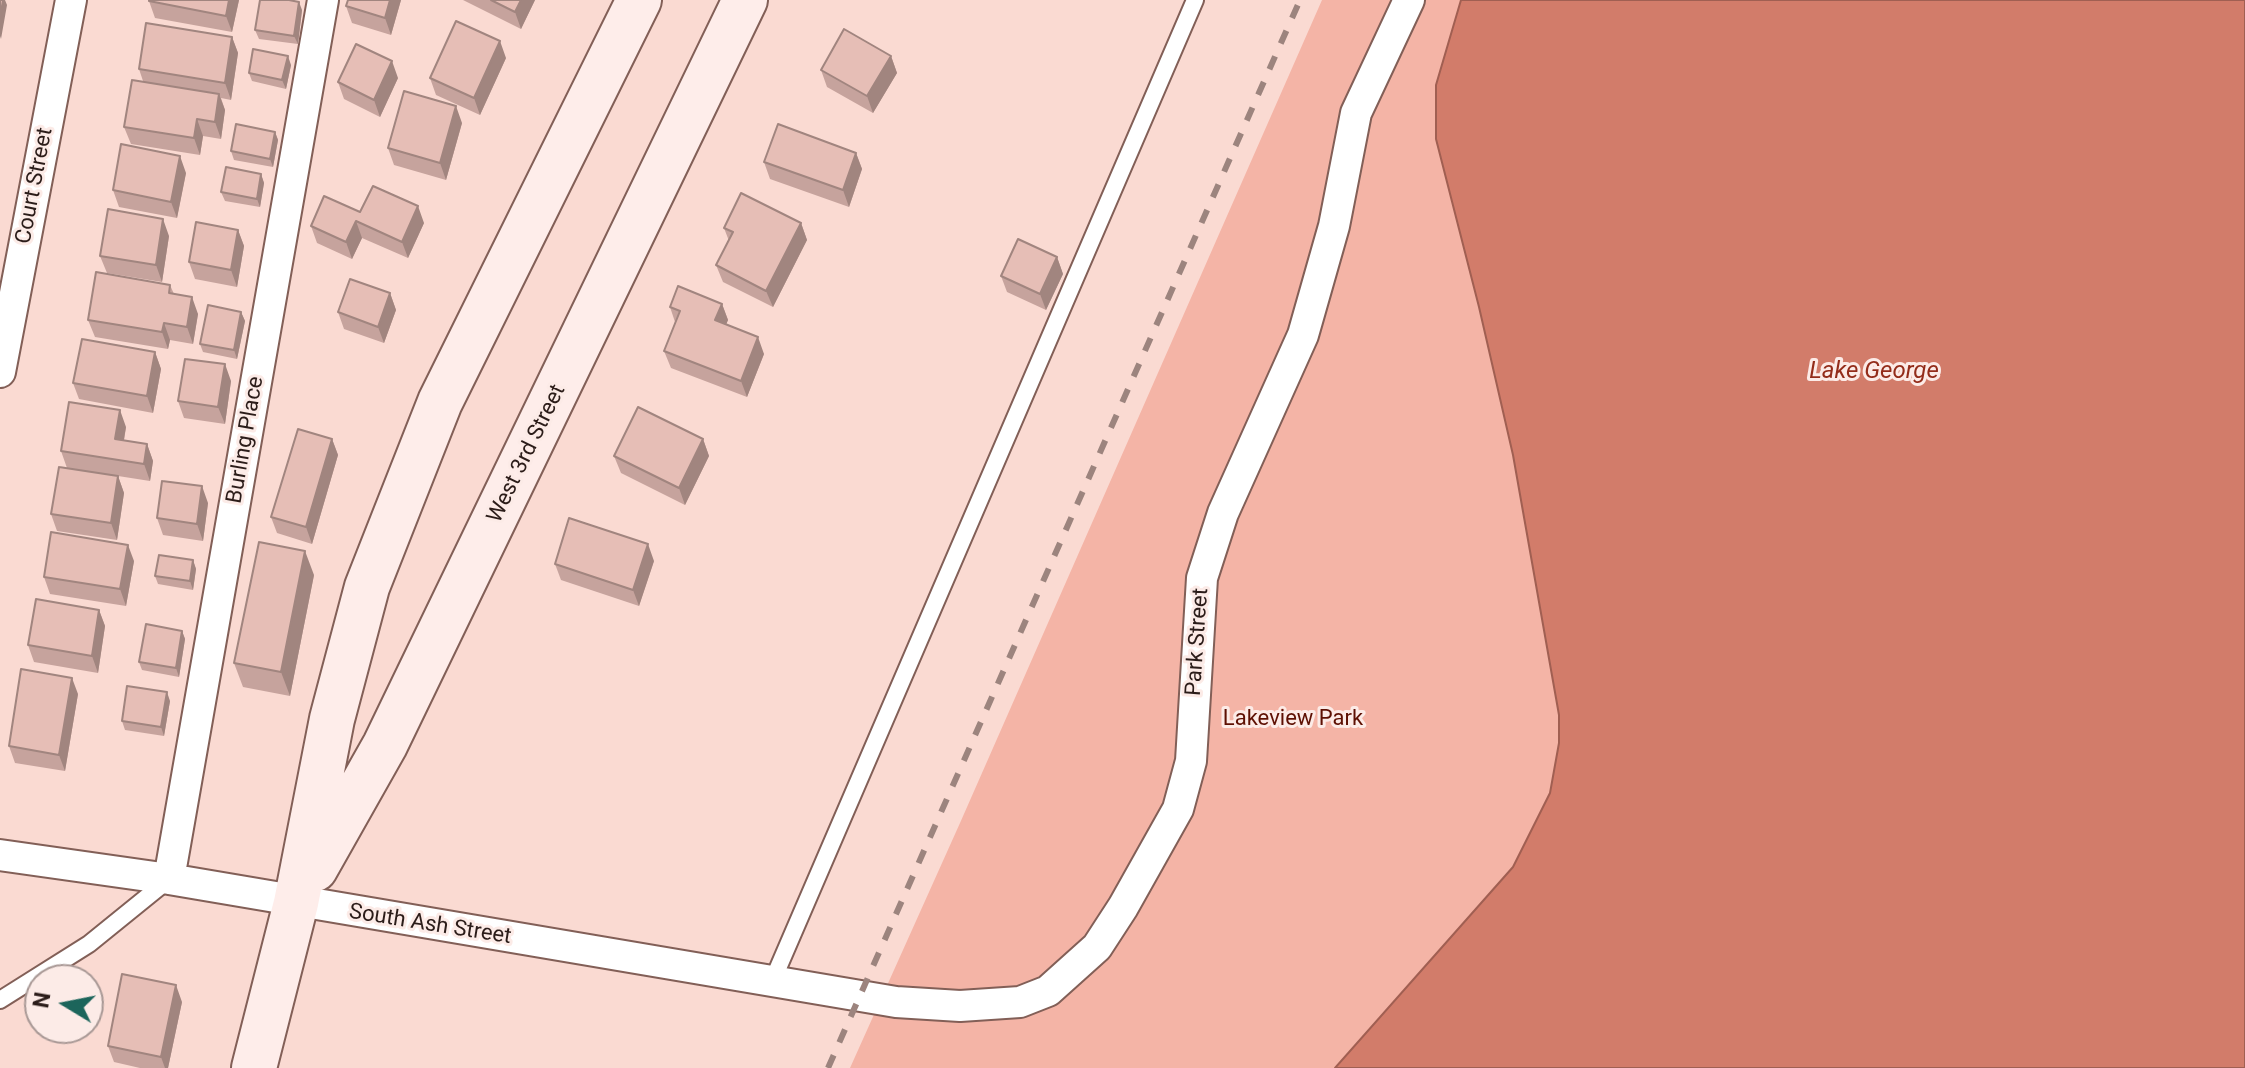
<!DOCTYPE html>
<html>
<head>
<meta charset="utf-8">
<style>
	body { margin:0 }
	#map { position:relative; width:2245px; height:1068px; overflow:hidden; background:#fadad2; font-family:Roboto,sans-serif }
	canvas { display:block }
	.north { position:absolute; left:24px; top:964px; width:80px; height:80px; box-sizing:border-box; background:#fcebe7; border:2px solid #a89895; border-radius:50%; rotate:280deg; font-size:22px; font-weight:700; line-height:32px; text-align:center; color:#2b1c19 }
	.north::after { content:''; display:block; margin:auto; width:28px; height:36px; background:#1c655b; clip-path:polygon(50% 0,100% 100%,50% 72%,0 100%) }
</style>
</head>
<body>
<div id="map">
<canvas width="2245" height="1068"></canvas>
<div class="north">N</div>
</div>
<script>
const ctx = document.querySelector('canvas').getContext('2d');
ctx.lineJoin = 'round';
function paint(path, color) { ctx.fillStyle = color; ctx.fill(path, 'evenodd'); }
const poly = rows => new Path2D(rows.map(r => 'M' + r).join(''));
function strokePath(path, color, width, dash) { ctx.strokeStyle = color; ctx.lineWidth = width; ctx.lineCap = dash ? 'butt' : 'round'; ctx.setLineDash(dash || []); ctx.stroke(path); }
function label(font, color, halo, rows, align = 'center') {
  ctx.font = font + ' Roboto,sans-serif'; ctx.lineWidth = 6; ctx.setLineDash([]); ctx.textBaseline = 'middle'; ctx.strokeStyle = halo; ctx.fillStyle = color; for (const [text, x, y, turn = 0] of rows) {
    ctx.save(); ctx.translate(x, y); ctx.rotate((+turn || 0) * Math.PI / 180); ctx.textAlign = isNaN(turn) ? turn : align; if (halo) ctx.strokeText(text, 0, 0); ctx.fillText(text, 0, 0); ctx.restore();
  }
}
const green = poly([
	[1322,0,1461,0,1436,85,1479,307,1513,455,1559,715,1559,743,1550,793,1513,867,1335,1068,850,1068,960,823]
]);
const water = poly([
	[1461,0,2245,0,2245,1068,1335,1068,1513,867,1550,793,1559,743,1559,715,1513,455,1479,307,1436,139,1436,85,1461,0]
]);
const lane = poly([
	[772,982,1195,0],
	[0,1000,89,944,168,880]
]);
const street = poly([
	[0,372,71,0],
	[0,855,169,879,896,1002,960,1006,1020,1002,1048,991,1097,947,1123,907,1178,809,1191,761,1202,578,1223,513,1303,335,1334,226,1356,113,1409,0],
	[169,879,323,0]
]);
const secondary = poly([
	[315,869,385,745,745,0],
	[254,1068,296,903,332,719,367,587,440,402,639,0]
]);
const rail = poly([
	[828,1068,1300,0]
]);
const wall = poly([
	[239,0,232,32,155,18,149,1],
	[348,0,401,0,391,35,352,23,346,6],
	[463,0,535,0,521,29],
	[302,10,298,44,259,39,255,30],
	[232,37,238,53,231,100,221,98,225,110,221,139,203,136,200,155,131,144,124,127,143,81,139,69],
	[891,56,897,73,873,113,827,87,821,70],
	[506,58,480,115,436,95,430,78],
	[291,65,286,89,252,81,249,73],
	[398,78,380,117,344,99,338,82],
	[462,123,446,180,394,165,388,148],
	[275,132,278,140,273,167,234,160,231,151],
	[856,153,862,169,849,207,770,179,764,162],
	[186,173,177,218,119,207,113,190],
	[261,174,264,183,260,207,225,201,221,192],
	[360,212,424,223,408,258,362,238,352,259,317,243,311,226],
	[801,223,807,240,773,307,723,282,716,265,729,241,724,228],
	[238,230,244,246,237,287,195,279,189,262],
	[169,236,162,282,107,273,100,256],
	[1057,257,1063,274,1046,310,1007,292,1001,276],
	[170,285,174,294,198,314,193,344,170,340,168,349,95,337,88,320],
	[390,293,396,310,384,343,344,329,338,312],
	[722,304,728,320,726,324,764,354,747,397,671,368,664,351,675,322,670,307],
	[241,312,245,321,237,359,203,352,200,344],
	[155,352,161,369,153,413,79,399,73,383],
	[231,381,225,424,184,418,178,401],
	[126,427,124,441,147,444,153,461,150,481,67,468,61,451],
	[332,439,338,455,312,544,277,533,271,517],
	[703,439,709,456,685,505,621,473,614,456],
	[118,476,124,493,117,540,57,531,51,514],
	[208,503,203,541,163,535,157,518],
	[193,560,196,569,193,590,158,584,155,576],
	[134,561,126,606,50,594,44,577],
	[654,561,639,606,561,580,555,564],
	[314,575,290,696,243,687,234,663],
	[99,610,105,626,98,673,34,662,28,645],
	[182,631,185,639,179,677,142,670,139,662],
	[78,694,65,771,15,763,9,746],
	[170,701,164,736,125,730,122,721],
	[182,1002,168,1068,140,1068,114,1062,108,1046]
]);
const shadedWall = poly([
	[3,0,5,0,7,5,1,39,0,36,0,18],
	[229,0,239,0,232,32,226,16],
	[390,0,401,0,391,35,385,18],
	[521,0,535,0,521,29,515,12],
	[299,2,302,10,298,44,294,36],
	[232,37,238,53,231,100,225,83],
	[500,41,506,58,480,115,474,98],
	[288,56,291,65,286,89,282,80],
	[891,56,897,73,873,113,867,96],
	[392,61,398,78,380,117,374,100],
	[219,94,225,110,221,139,215,122],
	[456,106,462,123,446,180,440,163],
	[197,119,203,136,200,155,194,138],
	[275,132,278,140,273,167,270,159],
	[856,153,862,169,849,207,843,190],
	[180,156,186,173,177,218,171,202],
	[261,174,264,183,260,207,257,199],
	[418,206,424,223,408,258,402,242],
	[163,219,169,236,162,282,156,265],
	[356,221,362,238,352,259,346,242],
	[801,223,807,240,773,307,766,291],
	[238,230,244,246,237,287,231,270],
	[1057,257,1063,274,1046,310,1040,294],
	[390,293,396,310,384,343,378,327],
	[192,297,198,314,193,344,187,327],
	[722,304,728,320,721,337,715,320],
	[241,312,245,321,237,359,234,350],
	[164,323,170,340,168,349,162,332],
	[758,337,764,354,747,397,741,381],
	[155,352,161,369,153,413,147,396],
	[225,364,231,381,225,424,218,407],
	[120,410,126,427,121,456,115,439],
	[332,439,338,455,312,544,306,527],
	[703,439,709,456,685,505,679,488],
	[147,444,153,461,150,481,144,464],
	[118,476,124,493,117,540,111,523],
	[202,486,208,503,203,541,197,524],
	[648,544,654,561,639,606,633,590],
	[128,545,134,561,126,606,120,589],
	[305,551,314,575,290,696,281,672],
	[193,560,196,569,193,590,190,581],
	[99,610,105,626,98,673,92,656],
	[182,631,185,639,179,677,176,668],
	[72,678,78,694,65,771,59,755],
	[167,692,170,701,164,736,161,727],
	[176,985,182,1002,168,1068,165,1068,161,1057]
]);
const building = poly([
	[0,0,3,0,0,18,0,0],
	[149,0,229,0,226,16,149,1,149,0],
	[260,0,289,0,299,2,294,36,255,30,260,0],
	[348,0,390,0,385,18,346,6,348,0],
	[491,0,521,0,515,12,491,0],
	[456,21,500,41,474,98,430,78,456,21],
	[146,23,232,37,225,83,139,69,146,23],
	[844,29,891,56,867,96,821,70,844,29],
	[356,44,392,61,374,100,338,82,356,44],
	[253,49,288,56,282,80,249,73,253,49],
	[132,80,219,94,215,122,197,119,194,138,124,127,132,80],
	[404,91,456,106,440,163,388,148,404,91],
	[236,124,275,132,270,159,231,151,236,124],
	[778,124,856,153,843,190,764,162,778,124],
	[121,144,180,156,171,202,113,190,121,144],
	[226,167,261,174,257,199,221,192,226,167],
	[373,186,418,206,402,242,356,221,346,242,311,226,324,196,360,212,373,186],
	[741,193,801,223,766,291,716,265,733,232,724,228,741,193],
	[108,209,163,219,156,265,100,256,108,209],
	[196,222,238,230,231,270,189,262,196,222],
	[1018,239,1057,257,1040,294,1001,276,1018,239],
	[96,272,170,285,169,293,192,297,187,327,164,323,162,332,88,320,96,272],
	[350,279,390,293,378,327,338,312,350,279],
	[678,286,722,304,715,320,758,337,741,381,664,351,680,311,670,307,678,286],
	[208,305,241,312,234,350,200,344,208,305],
	[82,339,155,352,147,396,73,383,82,339],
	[185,359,225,364,218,407,178,401,185,359],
	[69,402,120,410,115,439,147,444,144,464,61,451,69,402],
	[638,407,703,439,679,488,614,456,638,407],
	[298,429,332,439,306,527,271,517,298,429],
	[59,467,118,476,111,523,51,514,59,467],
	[162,481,202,486,197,524,157,518,162,481],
	[569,518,648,544,633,590,555,564,569,518],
	[51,532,128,545,120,589,44,577,51,532],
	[259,542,305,551,281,672,234,663,259,542],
	[159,555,193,560,190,581,155,576,159,555],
	[36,599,99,610,92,656,28,645,36,599],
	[146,624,182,631,176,668,139,662,146,624],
	[21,669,72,678,59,755,9,746,21,669],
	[127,686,167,692,161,727,122,721,127,686],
	[122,974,176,985,161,1057,108,1046,122,974]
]);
const streetNames = [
	["Court Street",35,186,-79],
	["Burling Place",246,440,-80],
	["West 3rd Street",527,454,-64],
	["Park Street",1198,642,-86],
	["South Ash Street",430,925,9]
];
const parkNames = [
	["Lakeview Park",1293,719]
];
const waterNames = [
	["Lake George",1874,372]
];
paint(green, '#f4b4a6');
paint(water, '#d27c6a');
strokePath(water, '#a05f52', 2);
strokePath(lane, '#825f57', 20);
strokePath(street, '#825f57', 34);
strokePath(secondary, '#825f57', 48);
strokePath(lane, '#fff', 16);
strokePath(street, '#fff', 30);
strokePath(secondary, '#feedea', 44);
strokePath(rail, '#9c847e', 6, [14, 14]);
paint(wall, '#c6a39d');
paint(shadedWall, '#a1857f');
paint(building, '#e6beb6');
strokePath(building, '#a1857f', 2);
label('22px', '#2b1c19', '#fcebe7', streetNames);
label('22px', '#5e1003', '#fcebe7', parkNames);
label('italic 24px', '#932c1a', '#fcebe7', waterNames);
</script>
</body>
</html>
